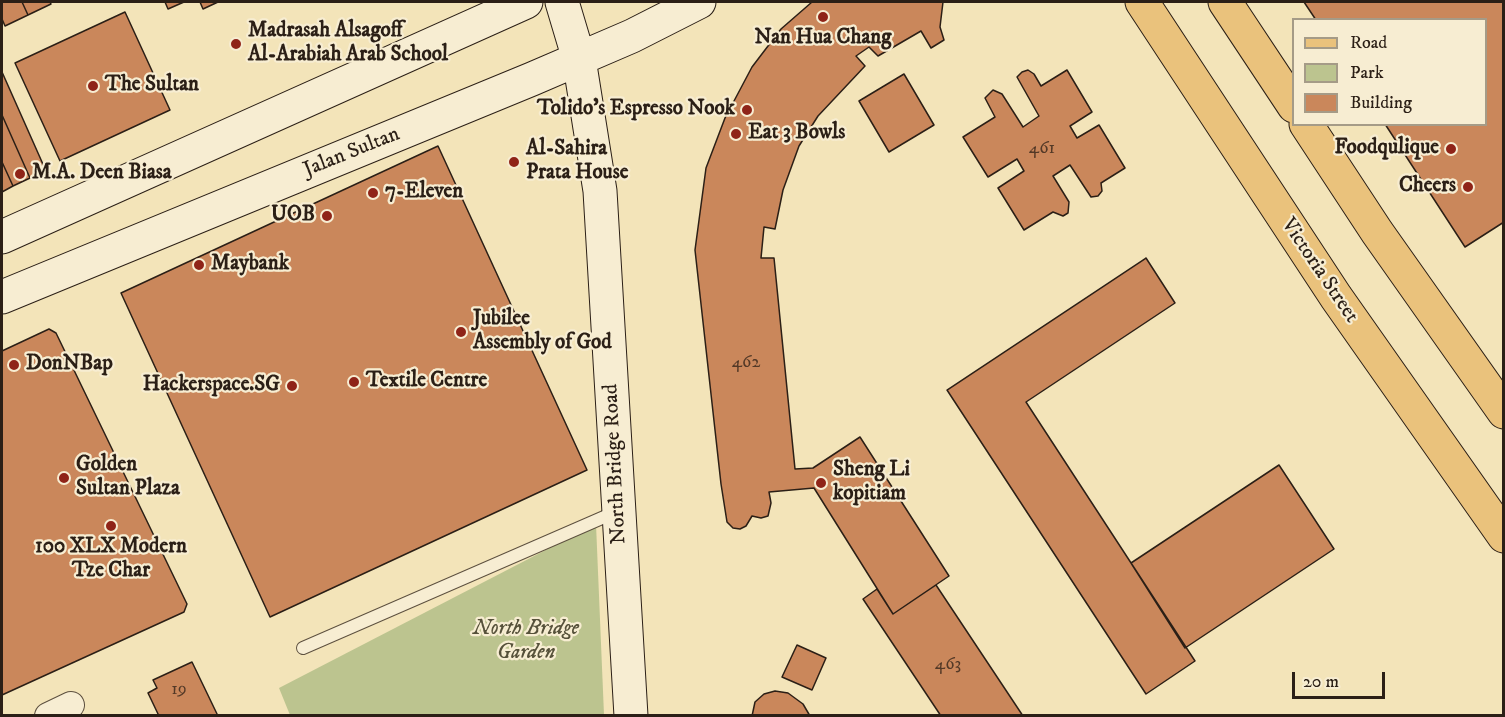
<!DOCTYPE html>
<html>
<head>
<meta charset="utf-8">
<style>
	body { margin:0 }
	#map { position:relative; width:1505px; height:717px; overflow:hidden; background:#f3e4b9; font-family:"IM FELL DW Pica",serif }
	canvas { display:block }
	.frame { position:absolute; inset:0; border:3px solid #2b1f16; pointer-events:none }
	.legend { position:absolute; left:1292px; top:18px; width:195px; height:108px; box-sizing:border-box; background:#f7edd2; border:2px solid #a59b87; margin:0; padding:8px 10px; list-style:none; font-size:18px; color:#2b1f16 }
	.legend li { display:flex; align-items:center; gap:12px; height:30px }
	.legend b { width:30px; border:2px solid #a59b87 }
	.scale { position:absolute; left:1292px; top:672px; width:93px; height:27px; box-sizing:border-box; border:3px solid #2b1f16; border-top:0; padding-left:8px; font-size:18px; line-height:21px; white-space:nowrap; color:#2b1f16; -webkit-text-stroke:4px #f7edd2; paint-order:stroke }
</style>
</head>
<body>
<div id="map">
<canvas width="1505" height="717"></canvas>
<div class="frame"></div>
<ul class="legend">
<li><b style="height:8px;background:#eac27c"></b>Road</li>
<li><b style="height:16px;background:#bcc48f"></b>Park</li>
<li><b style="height:16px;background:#ca875b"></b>Building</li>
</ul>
<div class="scale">20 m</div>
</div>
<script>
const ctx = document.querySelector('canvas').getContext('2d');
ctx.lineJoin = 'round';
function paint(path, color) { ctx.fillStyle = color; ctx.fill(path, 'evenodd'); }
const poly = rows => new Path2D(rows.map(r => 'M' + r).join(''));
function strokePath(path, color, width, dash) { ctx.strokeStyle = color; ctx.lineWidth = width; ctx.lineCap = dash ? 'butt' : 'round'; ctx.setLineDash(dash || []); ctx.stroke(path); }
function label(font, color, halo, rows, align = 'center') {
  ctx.font = font + ' "IM FELL DW Pica",serif'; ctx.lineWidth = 4.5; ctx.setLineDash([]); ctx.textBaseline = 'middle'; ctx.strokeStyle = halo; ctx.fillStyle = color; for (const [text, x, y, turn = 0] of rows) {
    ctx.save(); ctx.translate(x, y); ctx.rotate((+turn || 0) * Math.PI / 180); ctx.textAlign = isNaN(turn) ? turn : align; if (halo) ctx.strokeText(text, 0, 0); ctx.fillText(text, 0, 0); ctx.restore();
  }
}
const green = poly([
	[596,524,604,715,290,715,279,688]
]);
const building = poly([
	[2,2,22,2,28,15,5,26,2,19,2,2],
	[22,2,50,2,51,4,28,15,22,2],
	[165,2,184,2,168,9,165,2],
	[200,2,218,2,203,9,200,2],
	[812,2,943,2,940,27,944,40,931,48,921,31,878,56,869,47,856,56,865,66,818,116,799,146,783,190,775,229,764,227,761,258,774,258,795,469,813,468,860,437,949,576,893,614,814,488,769,492,771,503,768,516,761,518,752,516,746,526,740,529,733,528,727,522,721,484,695,250,706,168,725,118,752,67,781,29,812,2],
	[1304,2,1504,2,1504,222,1465,247,1385,124,1486,124,1486,20,1316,20,1304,2],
	[125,12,170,110,60,161,15,63,125,12],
	[1028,70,1034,74,1041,86,1067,70,1092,112,1070,126,1077,138,1099,125,1125,168,1101,183,1102,191,1098,196,1091,197,1070,165,1053,176,1069,202,1068,213,1063,216,1053,212,1024,230,998,188,1024,171,1017,159,988,177,963,137,995,117,985,98,993,90,1002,94,1023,127,1039,116,1017,77,1022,72,1028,70],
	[2,72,46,171,30,178,2,115,2,72],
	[904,74,934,125,889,152,859,101,904,74],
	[2,115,30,178,13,186,2,162,2,115],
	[438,146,587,470,270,617,121,293,438,146],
	[2,162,13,186,2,192,2,162],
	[1146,258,1175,303,1026,402,1195,661,1146,694,947,390,1146,258],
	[49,329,56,333,187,604,184,612,2,695,2,351,49,329],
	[1279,465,1334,549,1185,648,1131,563,1279,465],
	[936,585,1023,716,941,716,863,599,877,589,893,614,936,585],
	[797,645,826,658,812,690,782,677,797,645],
	[192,662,218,716,159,716,148,693,157,688,153,680,192,662],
	[775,691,788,693,803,704,810,716,752,716,755,702,764,694,775,691]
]);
const lane = poly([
	[303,648,618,511]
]);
const street = poly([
	[48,716,71,705]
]);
const secondary = poly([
	[562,2,579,59,600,191,631,716],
	[2,237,526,2],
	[2,297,532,79,632,36,699,2]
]);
const primary = poly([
	[1142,2,1336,297,1504,536],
	[1225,2,1294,106],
	[1306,124,1377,232,1504,412]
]);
const markers = [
	[823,17,6,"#8f2418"],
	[236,44,6,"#8f2418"],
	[93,86,6,"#8f2418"],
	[747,110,6,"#8f2418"],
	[736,134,6,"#8f2418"],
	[1451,149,6,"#8f2418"],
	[514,162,6,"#8f2418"],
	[20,174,6,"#8f2418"],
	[1468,187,6,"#8f2418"],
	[373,193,6,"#8f2418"],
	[327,216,6,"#8f2418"],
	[199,265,6,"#8f2418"],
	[461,332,6,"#8f2418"],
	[14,365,6,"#8f2418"],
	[354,382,6,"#8f2418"],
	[292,386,6,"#8f2418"],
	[64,478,6,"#8f2418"],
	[821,483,6,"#8f2418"],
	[111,526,6,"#8f2418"]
];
const numberNames = [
	["461",1042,149],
	["462",746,363],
	["463",948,665],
	["19",179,690]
];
const poiNames = [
	["Madrasah Alsagoff",248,32],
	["Al-Arabiah Arab School",248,56],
	["Nan Hua Chang",823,39,"center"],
	["The Sultan",105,86],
	["Tolido's Espresso Nook",735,110,"right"],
	["Eat 3 Bowls",748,134],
	["Foodqulique",1439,149,"right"],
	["Al-Sahira",526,150],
	["Prata House",526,174],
	["M.A. Deen Biasa",32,174],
	["Cheers",1456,187,"right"],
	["7-Eleven",385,193],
	["UOB",315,216,"right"],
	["Maybank",211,265],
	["Jubilee",473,320],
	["Assembly of God",473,344],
	["DonNBap",26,365],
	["Textile Centre",366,382],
	["Hackerspace.SG",280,386,"right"],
	["Golden",76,466],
	["Sultan Plaza",76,490],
	["Sheng Li",833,471],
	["kopitiam",833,495],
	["100 XLX Modern",111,548,"center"],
	["Tze Char",111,572,"center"]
];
const streetNames = [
	["Jalan Sultan",352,153,-22],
	["Victoria Street",1319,271,56],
	["North Bridge Road",616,464,-93]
];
const parkNames = [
	["North Bridge",526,630],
	["Garden",526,654]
];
paint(green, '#bcc48f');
paint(building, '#ca875b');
strokePath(building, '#2b1f16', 1.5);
strokePath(lane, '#5d503f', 14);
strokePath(street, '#5d503f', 28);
strokePath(secondary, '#2b1f16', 35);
strokePath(primary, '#2b1f16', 35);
strokePath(lane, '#f7edd2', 12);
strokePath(street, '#f7edd2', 26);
strokePath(secondary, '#f7edd2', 33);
strokePath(primary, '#eac27c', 33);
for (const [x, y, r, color] of markers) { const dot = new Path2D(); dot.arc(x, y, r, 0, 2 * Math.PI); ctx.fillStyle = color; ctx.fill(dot); strokePath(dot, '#f7edd2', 2); }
label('18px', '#533927', null, numberNames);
label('bold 21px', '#2b1f16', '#f7edd2', poiNames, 'left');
label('21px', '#2b1f16', '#f7edd2', streetNames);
label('italic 21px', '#56513a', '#f7edd2', parkNames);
</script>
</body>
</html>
